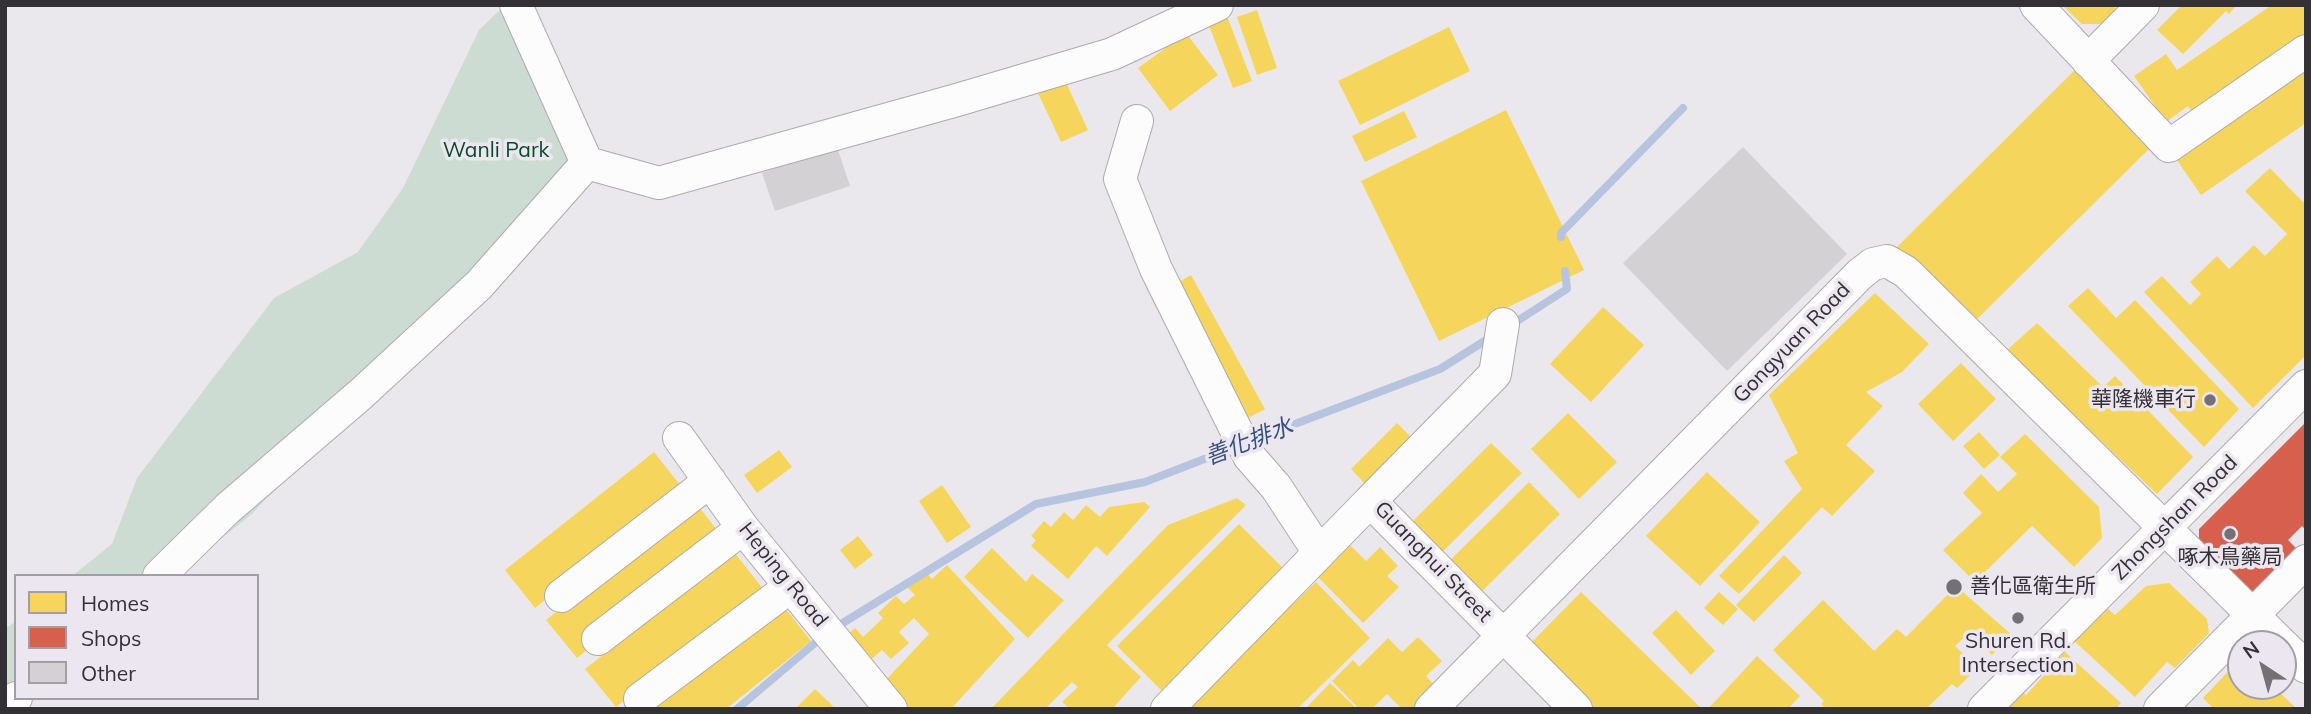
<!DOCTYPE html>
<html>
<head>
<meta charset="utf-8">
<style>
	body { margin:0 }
	#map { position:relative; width:2311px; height:714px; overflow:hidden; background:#ebe8ed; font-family:Mulish,sans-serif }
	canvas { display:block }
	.frame { position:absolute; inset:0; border:7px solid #333135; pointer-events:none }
	.legend { position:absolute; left:14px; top:574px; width:245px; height:126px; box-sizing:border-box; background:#ebe6ef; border:2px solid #a19ea5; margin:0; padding:9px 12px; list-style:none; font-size:21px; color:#333135 }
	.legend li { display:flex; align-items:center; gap:14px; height:35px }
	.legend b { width:35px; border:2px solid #a19ea5 }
	.north { position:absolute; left:2227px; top:630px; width:70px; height:70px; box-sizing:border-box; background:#ebe6ef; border:2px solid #a19ea5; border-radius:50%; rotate:324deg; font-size:19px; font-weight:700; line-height:28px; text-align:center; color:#333135 }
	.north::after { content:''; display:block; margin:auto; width:24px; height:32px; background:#737175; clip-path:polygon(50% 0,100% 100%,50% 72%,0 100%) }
</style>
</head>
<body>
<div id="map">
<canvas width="2311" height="714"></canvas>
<div class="frame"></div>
<ul class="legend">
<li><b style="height:19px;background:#f6d55c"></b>Homes</li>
<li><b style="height:19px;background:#d6604d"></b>Shops</li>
<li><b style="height:19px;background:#d4d1d4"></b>Other</li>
</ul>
<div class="north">N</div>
</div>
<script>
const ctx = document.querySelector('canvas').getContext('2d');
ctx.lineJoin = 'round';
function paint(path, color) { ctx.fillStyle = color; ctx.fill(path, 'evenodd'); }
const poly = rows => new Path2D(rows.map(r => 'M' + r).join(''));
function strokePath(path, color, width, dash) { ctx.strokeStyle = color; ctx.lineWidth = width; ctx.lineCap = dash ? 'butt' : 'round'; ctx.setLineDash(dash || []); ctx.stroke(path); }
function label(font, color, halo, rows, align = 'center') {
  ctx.font = font + ' Mulish,"Noto Sans TC",sans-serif'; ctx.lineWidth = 7; ctx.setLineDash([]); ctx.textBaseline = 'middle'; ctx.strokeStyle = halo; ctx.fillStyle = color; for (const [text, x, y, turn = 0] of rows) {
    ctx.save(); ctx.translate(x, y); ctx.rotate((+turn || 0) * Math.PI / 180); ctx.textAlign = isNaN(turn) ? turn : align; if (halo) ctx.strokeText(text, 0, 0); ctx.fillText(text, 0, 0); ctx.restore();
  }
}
const green = poly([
	[505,5,573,164,508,239,252,514,174,576,72,576,112,544,137,478,274,298,358,252,403,188,479,30],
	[16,621,16,698,5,708,5,626,8,627]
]);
const homes = poly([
	[2062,5,2114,5,2116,10,2103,24,2082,24],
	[2182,5,2237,5,2229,14,2226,11,2183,54,2157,30],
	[2272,5,2306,5,2306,43,2196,118,2188,106,2166,122,2134,76,2166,54,2177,70],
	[1257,10,1277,68,1257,75,1237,17],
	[1227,16,1252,81,1233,88,1208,23],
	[1449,27,1470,71,1360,125,1338,81],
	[1186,33,1218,75,1170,111,1138,68],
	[2306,60,2306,123,2201,195,2172,153],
	[2076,69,2152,146,1972,324,1896,248],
	[1063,76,1088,130,1061,142,1036,89],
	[1506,110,1584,270,1439,341,1361,181],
	[1404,111,1417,137,1365,162,1352,136],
	[2270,168,2303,202,2306,199,2306,355,2253,408,2144,292,2162,276,2190,305,2201,294,2190,282,2217,256,2229,269,2254,245,2265,256,2287,234,2245,191],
	[1191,275,1265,409,1224,431,1151,298],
	[2088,288,2116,318,2135,300,2239,409,2204,447,2068,306],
	[1875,293,1929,344,1902,372,1866,392,1883,406,1846,445,1875,471,1832,516,1822,507,1739,594,1719,576,1802,489,1784,461,1798,453,1769,395],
	[1603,307,1644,345,1591,402,1550,364],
	[2037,323,2103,387,2115,376,2193,457,2157,494,2006,351],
	[1961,363,1996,399,1953,441,1918,404],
	[1568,413,1617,462,1579,499,1531,449],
	[1397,423,1416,442,1369,488,1351,469],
	[1979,432,2000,455,1984,469,1963,446],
	[2025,434,2099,507,2102,538,2074,567,2032,526,1975,582,1943,550,1982,513,1963,493,1981,474,1998,492,2017,474,2000,457],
	[1491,443,1522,473,1430,564,1400,534],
	[779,450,792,467,757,493,744,475],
	[654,452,684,490,535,608,505,570],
	[1707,472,1760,522,1700,586,1646,536],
	[1529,482,1560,514,1468,605,1437,573],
	[942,485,971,527,947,543,919,501],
	[1237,498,1246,505,1107,645,1141,677,1112,709,1070,709,1062,702,1078,687,1072,682,1045,709,991,709,1168,525],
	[695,502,725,540,577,658,546,620],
	[1144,502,1150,507,1107,556,1096,546,1068,579,1031,546,1036,540,1031,536,1044,521,1051,527,1064,512,1073,520,1086,505,1100,517,1109,507],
	[1239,524,1292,577,1171,700,1117,646],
	[858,536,873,555,855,569,840,550],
	[1349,544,1366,561,1380,547,1398,566,1387,576,1399,587,1363,623,1317,576],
	[992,548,1026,582,1032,574,1064,600,1028,638,964,577],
	[734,552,764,590,616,707,585,669],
	[1784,555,1802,573,1754,622,1736,605],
	[947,565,1015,639,951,709,911,709,883,683,929,634,914,618,899,632,909,643,891,659,882,650,859,670,846,636,855,628,863,637,883,618,878,613,896,596,904,604,915,595,907,587,925,571,932,579],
	[1316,582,1370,638,1297,709,1185,709],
	[2169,583,2207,619,2209,633,2175,668,2167,662,2135,697,2072,639,2088,621,2092,625,2107,608,2115,615,2146,586],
	[1956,586,2012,635,1992,655,1969,633,1955,646,1978,668,1957,688,1952,684,1926,709,1826,709,1821,704,1824,701,1773,650,1823,600,1874,651,1897,629,1906,637],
	[1581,592,1702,709,1590,709,1527,647],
	[1719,592,1738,609,1723,625,1704,608],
	[781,603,811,641,726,709,648,709],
	[1676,610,1715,651,1691,675,1652,633],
	[1418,637,1442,661,1426,676,1435,686,1412,709,1402,709,1387,694,1372,709,1359,709,1332,681,1353,660,1359,667,1388,638,1402,652],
	[2065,652,2121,703,2116,709,2000,709,2019,688,2026,695],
	[1757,656,1800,696,1788,709,1708,709],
	[2238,661,2241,662,2241,686,2273,686,2297,709,2214,709,2203,698],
	[1330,683,1357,709,1305,709],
	[815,689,830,703,835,709,795,709]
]);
const shops = poly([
	[2306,422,2306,530,2302,526,2288,540,2298,550,2249,599,2199,549,2199,529]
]);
const stream = poly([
	[1561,237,1561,233,1683,108],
	[1511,325,1567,289,1565,271],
	[1250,441,1440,369,1491,337],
	[833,629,1036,504,1145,482,1238,446],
	[737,709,822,637]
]);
const building = poly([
	[837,147,850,186,775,211,762,173],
	[1743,147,1847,254,1727,371,1623,263]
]);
const minor = poly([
	[2036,5,2169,146,2306,51],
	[2088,61,2143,5],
	[1137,121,1120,179,1156,269,1249,456,1276,487,1318,551],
	[587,163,659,183,957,100,1112,54,1217,5],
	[1503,324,1495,374,1370,501,1576,709],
	[679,438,743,528,891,709],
	[159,576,227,509,361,394,479,285,587,163,516,5],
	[561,596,710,481],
	[598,639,743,528],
	[2283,645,2306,667],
	[640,699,790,587],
	[5,706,16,698],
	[1167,709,1370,501],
	[1431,709,1860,274,1873,264,1887,261,1906,272,2282,644],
	[1984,709,2306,386],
	[2160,709,2306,561]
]);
const markers = [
	[2210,400,7,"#737175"],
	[2230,534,7,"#737175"],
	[1954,587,9,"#737175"],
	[2018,618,7,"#737175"]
];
const parkNames = [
	["Wanli Park",496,151]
];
const streetNames = [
	["Gongyuan Road",1792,343,-46],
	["Zhongshan Road",2175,518,-45],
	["Guanghui Street",1433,562,46],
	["Heping Road",783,575,51]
];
const poiNames = [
	["華隆機車行",2196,400,"right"],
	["啄木鳥藥局",2230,558],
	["善化區衛生所",1970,587,"left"],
	["Shuren Rd.",2018,642],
	["Intersection",2018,666]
];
const waterNames = [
	["善化排水",1249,442,-21]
];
paint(green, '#cddcd2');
paint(homes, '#f6d55c');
paint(shops, '#d6604d');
strokePath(stream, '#b7c4e0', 8);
paint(building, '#d4d1d4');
strokePath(minor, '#acaaae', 34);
strokePath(minor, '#fcfcfc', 32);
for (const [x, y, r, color] of markers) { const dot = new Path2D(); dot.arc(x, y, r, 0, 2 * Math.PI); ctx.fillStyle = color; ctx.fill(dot); strokePath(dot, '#ebe6ef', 2.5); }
label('21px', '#0a4b28', '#ebe6ef', parkNames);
label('21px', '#333135', '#ebe6ef', streetNames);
label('21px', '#333135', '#ebe6ef', poiNames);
label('italic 23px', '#354f7f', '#ebe6ef', waterNames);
</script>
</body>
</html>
